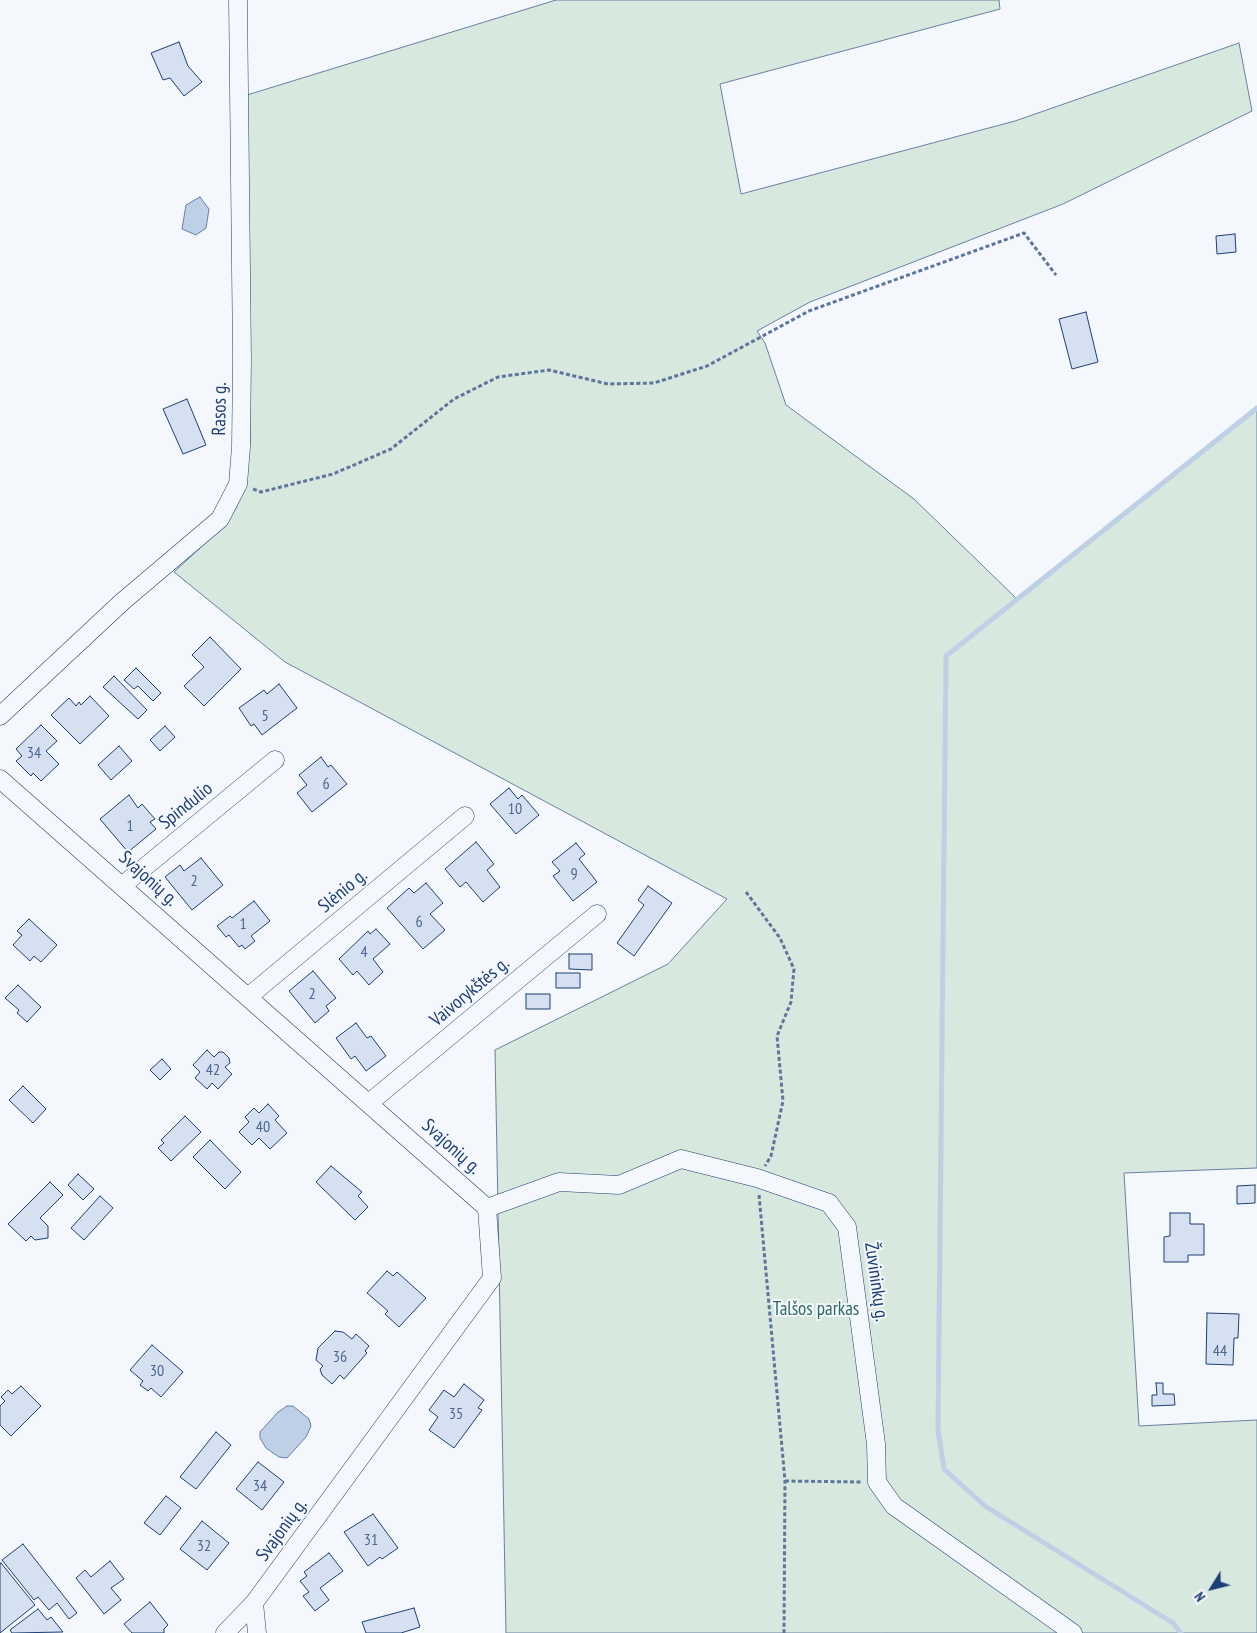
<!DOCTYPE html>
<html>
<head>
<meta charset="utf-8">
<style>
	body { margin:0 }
	#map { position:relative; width:1257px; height:1633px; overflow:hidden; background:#f4f7fb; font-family:"PT Sans Narrow",sans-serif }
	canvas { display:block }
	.north { position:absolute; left:1187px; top:1563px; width:50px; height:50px; -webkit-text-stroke:4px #f4f7fb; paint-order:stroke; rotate:234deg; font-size:14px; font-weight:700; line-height:20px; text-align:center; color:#1d3f73 }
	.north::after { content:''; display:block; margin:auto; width:18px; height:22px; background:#1d3f73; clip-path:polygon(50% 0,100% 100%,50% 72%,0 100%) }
</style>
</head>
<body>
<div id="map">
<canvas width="1257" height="1633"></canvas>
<div class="north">N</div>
</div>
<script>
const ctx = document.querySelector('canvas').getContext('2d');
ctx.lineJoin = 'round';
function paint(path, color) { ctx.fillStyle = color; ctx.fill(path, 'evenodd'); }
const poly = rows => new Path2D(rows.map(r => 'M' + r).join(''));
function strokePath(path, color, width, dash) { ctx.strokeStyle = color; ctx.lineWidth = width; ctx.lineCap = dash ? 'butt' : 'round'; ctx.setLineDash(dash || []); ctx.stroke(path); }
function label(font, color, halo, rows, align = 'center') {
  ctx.font = font + ' "PT Sans Narrow",sans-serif'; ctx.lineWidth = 4; ctx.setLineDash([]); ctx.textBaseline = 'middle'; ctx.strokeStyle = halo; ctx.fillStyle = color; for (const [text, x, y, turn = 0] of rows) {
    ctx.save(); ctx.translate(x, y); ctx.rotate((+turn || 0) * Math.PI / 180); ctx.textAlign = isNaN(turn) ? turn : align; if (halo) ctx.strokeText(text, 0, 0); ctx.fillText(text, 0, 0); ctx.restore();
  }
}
const green = poly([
	[556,0,999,0,1000,9,720,84,741,194,1015,121,1239,43,1252,111,1063,204,810,302,757,331,765,343,786,405,914,499,1017,599,1257,408,1257,1168,1124,1173,1139,1426,1257,1420,1257,1633,506,1633,495,1050,668,964,727,899,285,662,174,572,215,534,236,508,245,486,250,441,247,95,556,0]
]);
const water = poly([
	[200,197,209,209,206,228,196,235,182,229,186,205,200,197],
	[287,1406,293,1406,309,1419,311,1426,306,1437,287,1458,279,1457,266,1448,260,1438,260,1432,278,1412,287,1406]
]);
const stream = poly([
	[1181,1633,1173,1623,985,1506,944,1469,938,1430,946,656,1257,408]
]);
const building = poly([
	[179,42,188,66,202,82,184,96,170,78,163,80,151,53,179,42],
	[1235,234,1236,252,1217,254,1216,236,1235,234],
	[1086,312,1098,362,1072,369,1059,319,1086,312],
	[187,399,206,445,183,454,163,409,187,399],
	[210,637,241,669,204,706,184,686,204,667,192,655,210,637],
	[136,668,161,693,153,701,138,686,134,689,124,680,136,668],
	[114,676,147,710,138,719,103,687,114,676],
	[279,684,297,708,262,735,254,724,251,726,239,708,264,690,267,694,279,684],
	[90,696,109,716,80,744,51,715,69,698,76,706,79,702,81,705,90,696],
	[41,725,57,741,46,751,59,764,41,781,33,773,31,776,16,761,22,756,16,749,41,725],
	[165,726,175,737,160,751,150,740,165,726],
	[119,746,132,761,111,780,98,765,119,746],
	[321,757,328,767,331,765,347,784,312,812,297,793,307,785,299,775,321,757],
	[509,788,518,799,522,795,539,815,516,834,490,804,509,788],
	[129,795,138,808,142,804,155,819,150,822,156,829,128,852,100,819,129,795],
	[476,842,494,864,487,870,500,887,483,902,466,882,460,887,445,869,476,842],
	[576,843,585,854,579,859,597,882,573,901,553,876,560,871,552,862,576,843],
	[201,858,223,885,192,910,165,877,180,865,184,871,201,858],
	[426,883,443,903,430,914,445,930,423,949,387,908,409,888,414,893,426,883],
	[648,886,672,903,634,956,617,943,644,905,638,900,648,886],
	[254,901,270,921,251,936,255,941,245,949,242,945,239,947,229,935,226,937,217,926,230,916,232,918,254,901],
	[29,919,57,945,41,962,34,956,30,961,13,945,22,935,17,931,29,919],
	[376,929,390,944,373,959,383,972,369,985,357,971,353,975,339,959,368,931,370,934,376,929],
	[569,954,592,954,592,970,569,969,569,954],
	[313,971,336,998,326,1006,329,1011,315,1023,289,991,313,971],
	[556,973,580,973,580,988,556,988,556,973],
	[18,985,41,1007,27,1022,17,1013,19,1010,5,998,18,985],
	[526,994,550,994,550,1009,526,1009,526,994],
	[356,1023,367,1038,371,1036,386,1056,366,1071,355,1056,351,1059,336,1038,356,1023],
	[207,1050,214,1057,219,1052,223,1052,229,1058,230,1063,225,1067,232,1074,218,1089,212,1083,207,1089,195,1078,200,1072,193,1065,207,1050],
	[162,1059,171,1069,160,1080,150,1070,162,1059],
	[23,1086,46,1109,33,1123,9,1100,23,1086],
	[268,1104,279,1116,275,1120,287,1133,270,1149,259,1138,252,1145,239,1132,249,1122,245,1117,254,1108,259,1113,268,1104],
	[185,1116,201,1132,171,1161,158,1148,164,1143,161,1140,185,1116],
	[210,1140,241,1172,225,1189,193,1157,210,1140],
	[331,1166,362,1192,358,1196,368,1207,355,1220,316,1182,331,1166],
	[78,1174,94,1189,83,1200,68,1185,78,1174],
	[50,1182,63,1195,40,1218,48,1226,48,1238,35,1240,31,1236,26,1241,8,1224,50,1182],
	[1255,1185,1255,1203,1237,1204,1237,1186,1255,1185],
	[100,1196,113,1208,84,1240,71,1228,100,1196],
	[1170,1213,1190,1213,1190,1224,1204,1224,1204,1255,1188,1255,1188,1262,1164,1262,1164,1237,1170,1236,1170,1213],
	[387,1271,393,1276,397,1272,426,1298,399,1327,385,1314,388,1311,367,1293,387,1271],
	[1207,1313,1239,1314,1238,1338,1234,1338,1233,1365,1206,1364,1207,1313],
	[335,1331,343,1332,352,1339,356,1334,369,1346,365,1351,367,1353,344,1379,340,1375,332,1384,322,1375,320,1369,323,1366,316,1360,318,1348,335,1331],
	[152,1345,183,1372,161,1397,151,1388,148,1391,140,1385,143,1381,130,1370,152,1345],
	[1156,1383,1163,1383,1163,1394,1174,1394,1175,1405,1152,1406,1152,1395,1157,1395,1156,1383],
	[464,1384,484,1400,478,1408,482,1410,454,1448,429,1430,438,1417,429,1410,444,1390,454,1397,464,1384],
	[21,1386,41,1406,11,1436,0,1425,0,1406,5,1401,1,1397,8,1390,12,1394,21,1386],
	[216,1432,231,1445,196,1489,180,1477,216,1432],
	[258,1462,284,1482,262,1510,236,1489,258,1462],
	[166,1496,181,1508,160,1535,144,1523,166,1496],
	[373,1514,398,1548,382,1559,380,1557,368,1566,344,1532,373,1514],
	[202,1521,229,1543,207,1570,180,1549,202,1521],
	[23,1544,77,1613,69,1619,57,1603,49,1610,38,1597,34,1600,2,1560,23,1544],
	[329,1553,343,1571,320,1588,329,1600,315,1611,303,1596,309,1592,300,1581,307,1576,304,1572,329,1553],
	[110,1561,124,1579,111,1588,121,1600,104,1614,76,1578,85,1570,91,1577,110,1561],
	[1,1563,35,1605,0,1633,0,1564,1,1563],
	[150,1602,168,1625,164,1629,164,1633,132,1633,124,1624,150,1602],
	[414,1608,420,1627,401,1633,366,1633,362,1622,414,1608],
	[38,1609,47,1620,51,1617,63,1632,12,1633,10,1630,38,1609]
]);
const path = poly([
	[253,489,261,492,333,474,391,449,454,399,498,377,549,370,608,384,654,383,707,366,809,311,1024,233,1056,275],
	[746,892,780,938,794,969,791,1002,777,1036,783,1101,771,1156,765,1166],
	[759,1195,785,1481,784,1633],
	[785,1481,862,1482]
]);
const minor = poly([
	[0,716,122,602,220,519,238,484,241,447,242,358,238,0],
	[0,779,487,1208,492,1278,254,1603,225,1633],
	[123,885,275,760],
	[248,997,465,816],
	[369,1103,597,914],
	[487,1208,559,1182,619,1185,681,1159,757,1178,829,1203,847,1227,876,1444,877,1482,894,1506,1073,1633],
	[254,1603,257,1633]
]);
const numberNames = [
	["5",265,716],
	["34",34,753],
	["6",326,784],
	["10",515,809],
	["1",130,826],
	["9",574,874],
	["2",194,881],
	["6",419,922],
	["1",243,924],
	["4",364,952],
	["2",312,994],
	["42",213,1070],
	["40",263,1127],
	["44",1220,1351],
	["36",340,1357],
	["30",157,1371],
	["35",456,1414],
	["34",260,1486],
	["31",371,1540],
	["32",204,1546]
];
const streetNames = [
	["Rasos g.",220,409,-89],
	["Spindulio",186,806,-39],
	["Svajonių g.",148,879,42],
	["Slėnio g.",343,891,-40],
	["Vaivorykštės g.",470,992,-40],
	["Svajonių g.",451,1147,42],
	["Žuvininkų g.",876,1282,82],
	["Svajonių g.",282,1530,-54]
];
const parkNames = [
	["Talšos parkas",816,1310]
];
paint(green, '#d7e8df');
strokePath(green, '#687fa3', 1);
paint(water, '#bed0e5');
strokePath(water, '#687fa3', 1);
strokePath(stream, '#bed0e5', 5);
paint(building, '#d5e0f0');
strokePath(building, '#1d3f73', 1);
strokePath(minor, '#1d3f73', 19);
strokePath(path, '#5e769c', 3, [4, 2.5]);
strokePath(minor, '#f4f7fb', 18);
label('16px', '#4b6792', null, numberNames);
label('19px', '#1d3f73', '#f4f7fb', streetNames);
label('19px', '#2c6c60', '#f4f7fb', parkNames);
</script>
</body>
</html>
